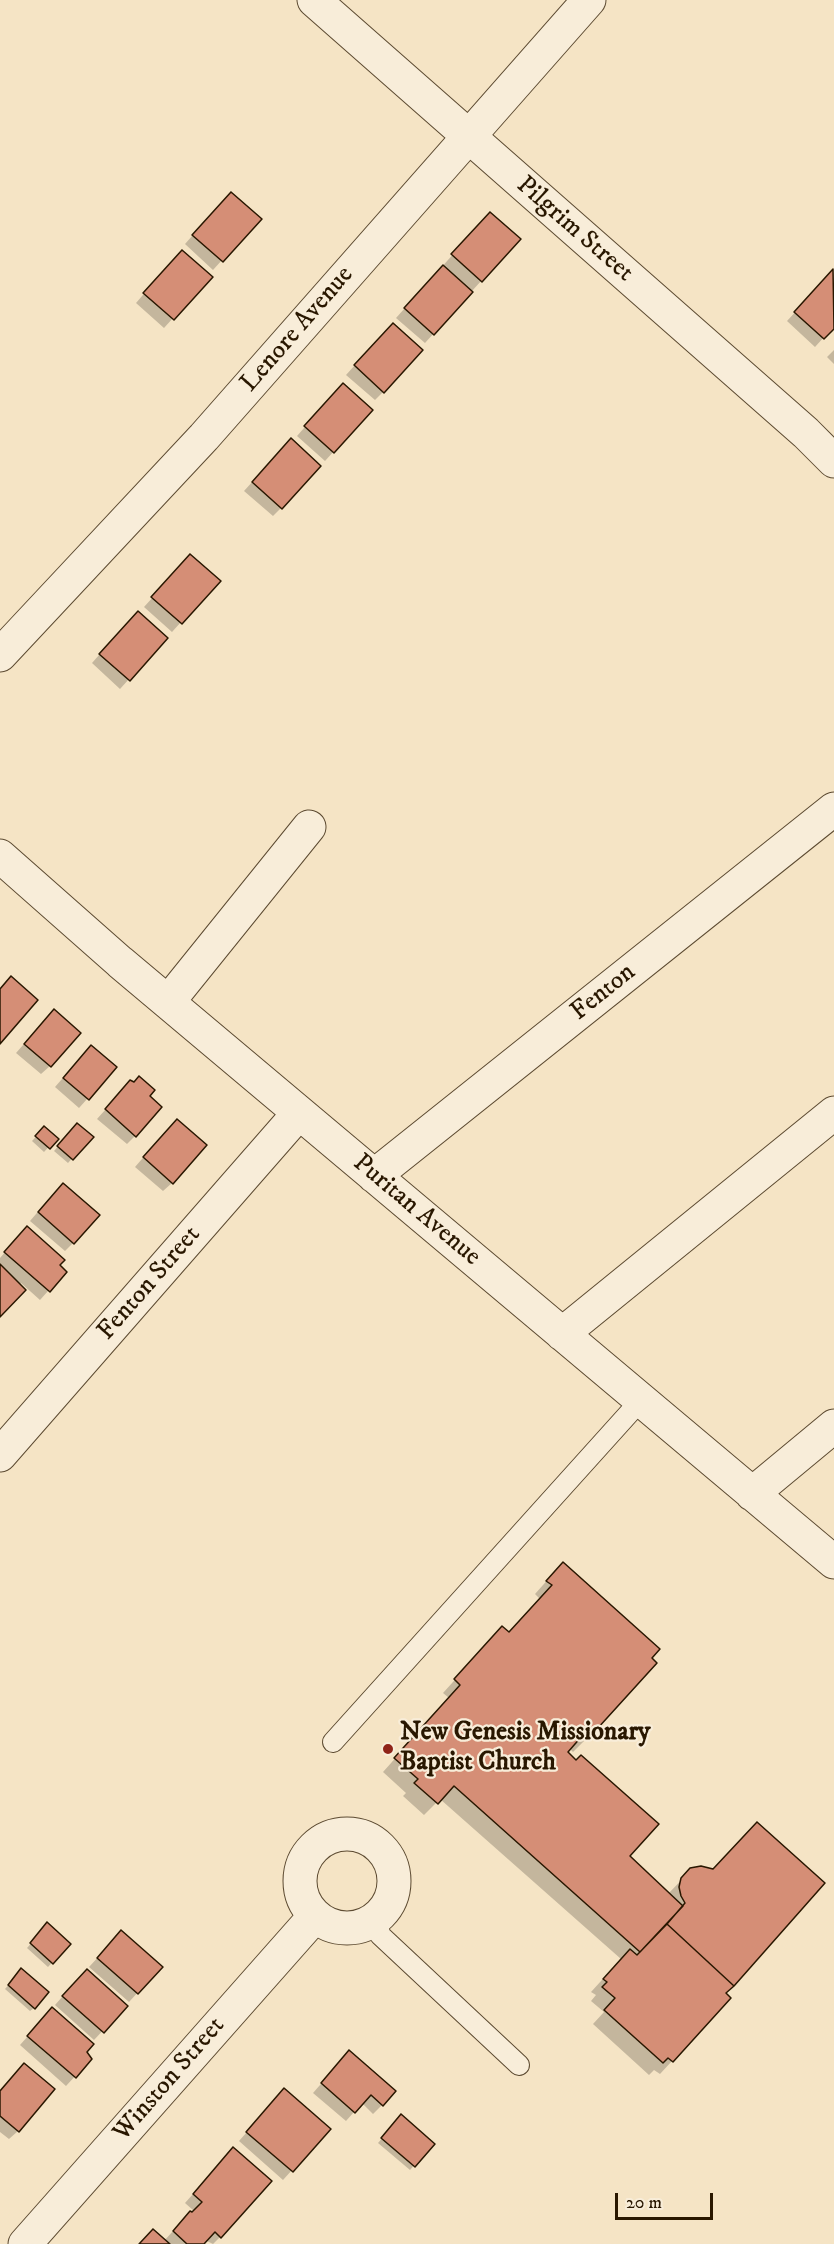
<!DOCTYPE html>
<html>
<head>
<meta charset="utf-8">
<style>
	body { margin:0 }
	#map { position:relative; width:834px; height:2244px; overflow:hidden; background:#f5e4c5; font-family:"IM FELL DW Pica",serif }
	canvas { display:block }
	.scale { position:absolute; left:615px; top:2193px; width:98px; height:27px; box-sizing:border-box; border:3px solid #291700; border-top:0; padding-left:8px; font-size:18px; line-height:21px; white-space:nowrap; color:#291700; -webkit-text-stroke:4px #f8edd9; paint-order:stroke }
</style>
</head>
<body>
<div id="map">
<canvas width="834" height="2244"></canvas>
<div class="scale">20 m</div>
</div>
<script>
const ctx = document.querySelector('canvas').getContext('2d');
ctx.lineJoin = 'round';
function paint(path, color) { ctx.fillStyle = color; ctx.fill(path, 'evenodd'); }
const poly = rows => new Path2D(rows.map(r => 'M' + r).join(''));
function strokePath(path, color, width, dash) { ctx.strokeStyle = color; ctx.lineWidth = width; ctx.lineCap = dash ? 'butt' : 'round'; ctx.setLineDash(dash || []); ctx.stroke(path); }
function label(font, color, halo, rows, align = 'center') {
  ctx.font = font + ' "IM FELL DW Pica",serif'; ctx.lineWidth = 4.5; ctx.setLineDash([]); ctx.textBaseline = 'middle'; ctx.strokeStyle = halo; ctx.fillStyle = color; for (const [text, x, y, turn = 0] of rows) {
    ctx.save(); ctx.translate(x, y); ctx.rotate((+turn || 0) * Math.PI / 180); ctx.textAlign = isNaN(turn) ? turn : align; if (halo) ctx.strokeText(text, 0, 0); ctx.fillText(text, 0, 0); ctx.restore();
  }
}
const shadow = poly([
	[222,202,259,219,213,270,185,244],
	[482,222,519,239,425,343,396,318],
	[173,260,210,277,164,328,136,303],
	[833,271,834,326,815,347,787,321],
	[384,333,383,392,375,400,346,375],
	[834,350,834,364,827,357],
	[334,394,371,410,325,461,297,436],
	[282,449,281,508,273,516,244,491],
	[182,565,218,581,172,632,144,607],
	[129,621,166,638,120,689,92,663],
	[45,1020,50,1066,41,1074,16,1053],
	[82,1056,115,1068,79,1108,55,1087],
	[122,1091,147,1096,135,1136,127,1144,97,1119],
	[44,1128,56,1139,44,1152,32,1141],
	[73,1129,91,1137,68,1163,54,1151],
	[168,1129,172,1183,163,1191,135,1167],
	[54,1193,73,1243,65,1251,30,1221],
	[18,1237,65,1272,40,1300,21,1283,0,1314,0,1258],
	[551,1576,655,1663,586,1739,573,1752,569,1748,566,1752,628,1856,668,1894,691,1870,724,1993,672,2061,660,2074,654,2070,649,2075,593,2024,604,2012,591,2001,596,1995,591,1992,621,1959,440,1799,424,1815,403,1796,406,1793,383,1772,449,1698,443,1693,490,1641,508,1634,540,1599,535,1594],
	[44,1929,69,1944,48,1967,27,1948],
	[113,1941,161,1967,129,2002,89,1967],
	[18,1974,34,2008,30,2011,5,1989],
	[78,1979,126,2006,94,2040,55,2005],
	[44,2018,85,2052,91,2059,66,2086,20,2045],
	[341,2061,382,2105,373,2114,362,2103,346,2121,313,2093],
	[0,2092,18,2131,9,2139,0,2132],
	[276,2099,329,2129,283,2180,239,2141],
	[397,2121,433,2144,410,2170,378,2143],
	[225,2158,220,2237,213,2244,205,2240,202,2244,140,2244,164,2241,182,2221,194,2211,185,2203]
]);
const building = poly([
	[231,192,262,219,223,262,192,235,231,192],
	[490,212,521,239,482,282,451,254,490,212],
	[182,250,213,277,174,320,143,293,182,250],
	[443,265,473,292,434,335,404,308,443,265],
	[833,269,834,329,824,339,794,312,833,269],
	[393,323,423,350,384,393,354,365,393,323],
	[343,383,373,410,334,453,304,426,343,383],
	[291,438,321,466,282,509,252,482,291,438],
	[190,554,221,581,182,624,151,597,190,554],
	[138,611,168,638,130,681,99,654,138,611],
	[11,976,38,1000,0,1044,0,989,11,976],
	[54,1009,81,1033,51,1067,24,1044,54,1009],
	[91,1045,117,1067,89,1100,63,1078,91,1045],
	[139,1076,155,1090,150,1096,162,1107,136,1137,105,1109,130,1080,134,1082,139,1076],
	[177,1119,207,1145,173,1184,143,1157,177,1119],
	[77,1123,94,1137,73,1160,57,1146,77,1123],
	[44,1126,59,1139,50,1149,35,1136,44,1126],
	[63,1183,100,1215,74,1244,38,1212,63,1183],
	[27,1226,65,1260,60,1265,67,1272,50,1292,4,1252,27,1226],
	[0,1264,26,1290,0,1317,0,1264],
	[563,1562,660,1649,652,1658,657,1663,587,1740,582,1736,568,1752,576,1760,581,1755,659,1824,630,1856,683,1906,640,1952,454,1786,438,1804,414,1783,418,1779,394,1758,460,1685,454,1679,502,1626,509,1632,552,1585,546,1581,563,1562],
	[757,1822,825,1883,734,1986,667,1924,685,1903,681,1896,679,1887,681,1878,690,1868,701,1866,713,1869,757,1822],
	[47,1922,71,1944,53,1964,30,1943,47,1922],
	[667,1924,734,1986,726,1993,731,1998,673,2062,668,2058,663,2063,604,2010,615,1998,602,1987,607,1982,603,1979,630,1949,637,1955,667,1924],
	[121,1930,163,1967,138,1994,97,1958,121,1930],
	[21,1968,49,1992,35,2009,8,1985,21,1968],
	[87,1969,128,2006,104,2033,62,1996,87,1969],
	[52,2007,94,2044,87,2052,92,2059,76,2078,27,2036,52,2007],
	[349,2050,396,2091,383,2106,371,2095,355,2113,321,2083,349,2050],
	[24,2063,55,2089,19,2132,0,2116,0,2091,24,2063],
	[284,2088,331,2129,293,2172,246,2132,284,2088],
	[401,2114,435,2144,415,2167,381,2138,401,2114],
	[233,2147,272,2181,221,2238,215,2232,204,2244,187,2244,173,2231,190,2211,192,2212,202,2202,193,2194,233,2147],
	[153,2229,170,2244,139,2244,153,2229]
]);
const service = poly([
	[333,1742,641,1400],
	[377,1917,380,1935,519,2065]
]);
const minor = poly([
	[314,0,806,433,834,461],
	[0,655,204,437,589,0],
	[0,856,120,962,834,1562],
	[168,1002,309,827],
	[374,1176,834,809],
	[562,1334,834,1113],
	[0,1455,299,1113],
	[752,1494,834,1426],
	'300 1881a47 47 0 1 1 94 0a47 47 0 1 1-94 0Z',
	[25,2244,315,1916]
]);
const markers = [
	[388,1749,6,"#8f2418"]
];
const streetNames = [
	["Pilgrim Street",574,230,41],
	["Lenore Avenue",298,330,-49],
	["Fenton",604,993,-39],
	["Puritan Avenue",416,1211,40],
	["Fenton Street",150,1284,-49],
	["Winston Street",170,2080,-49]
];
const poiNames = [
	["New Genesis Missionary",400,1734],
	["Baptist Church",400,1764]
];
paint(shadow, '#0003');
paint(building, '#d58e76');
strokePath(building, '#291700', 1.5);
strokePath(service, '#5c4a31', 22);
strokePath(minor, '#5c4a31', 35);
strokePath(service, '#f8edd9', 20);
strokePath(minor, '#f8edd9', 33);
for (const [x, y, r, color] of markers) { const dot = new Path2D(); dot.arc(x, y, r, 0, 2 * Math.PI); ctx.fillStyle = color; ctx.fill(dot); strokePath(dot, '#f8edd9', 2); }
label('26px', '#291700', '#f8edd9', streetNames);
label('bold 26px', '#291700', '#f8edd9', poiNames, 'left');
</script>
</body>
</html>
